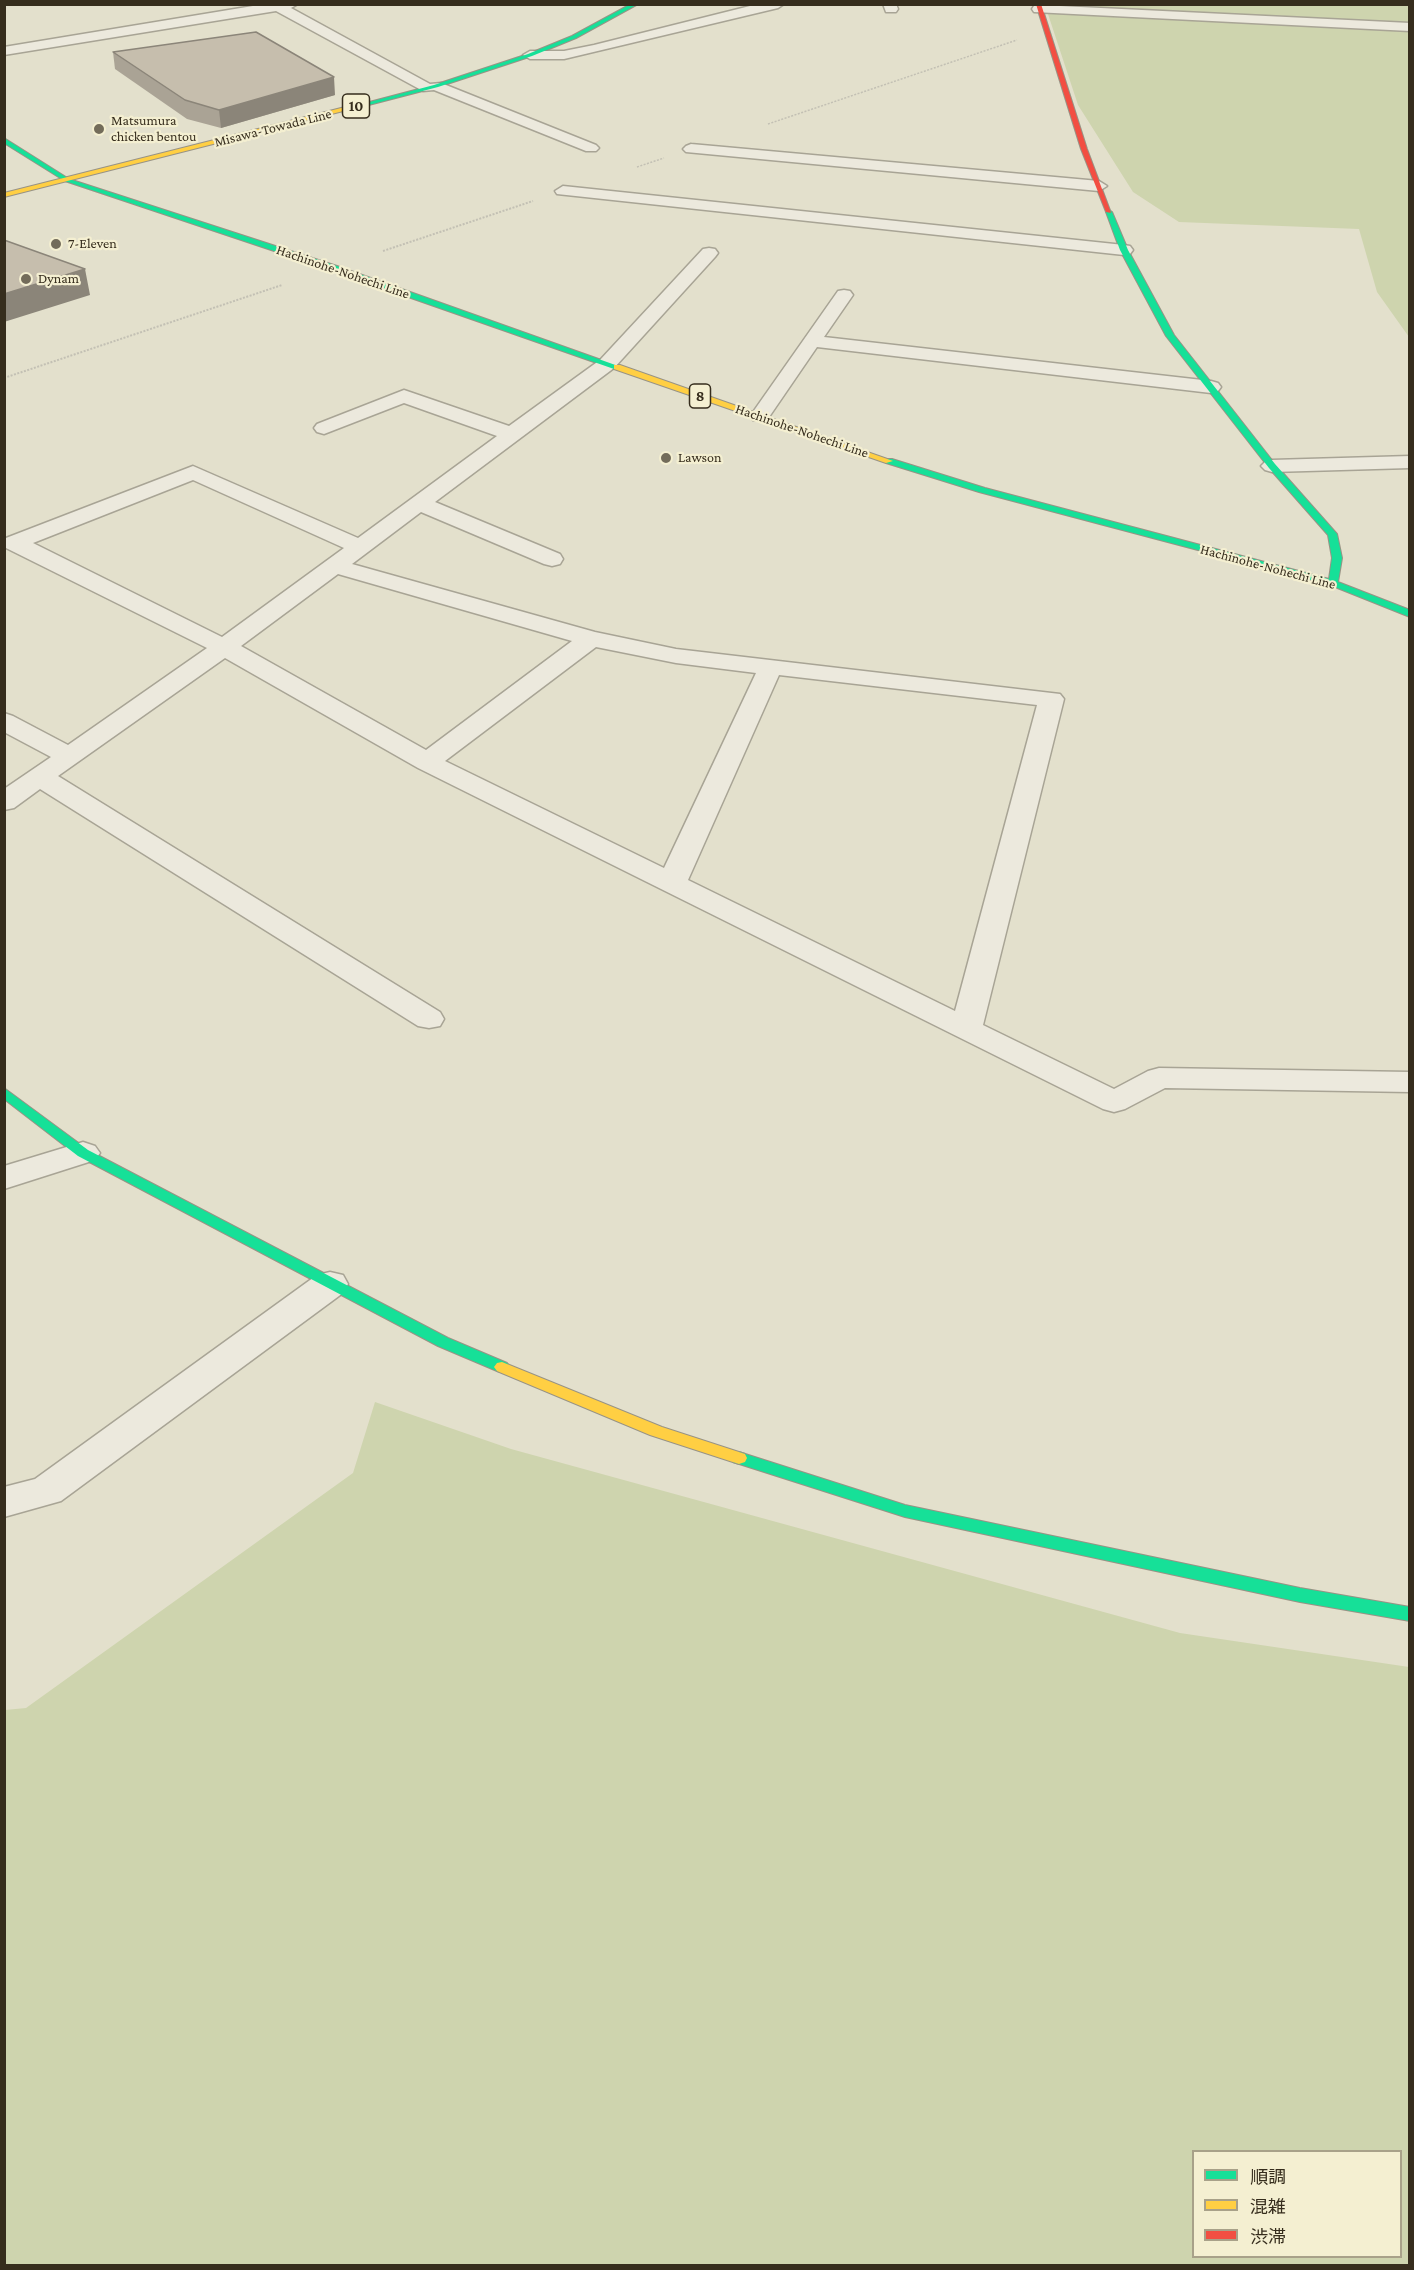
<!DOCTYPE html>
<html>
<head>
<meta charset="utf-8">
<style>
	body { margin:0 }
	#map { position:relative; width:1414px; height:2270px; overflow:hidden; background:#e3e0cc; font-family:"Crimson Pro","Noto Sans JP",serif }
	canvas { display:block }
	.frame { position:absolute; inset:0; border:6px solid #362d1d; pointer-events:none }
	.legend { position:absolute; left:1192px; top:2150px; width:210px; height:108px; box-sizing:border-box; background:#f4efd1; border:2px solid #a8a189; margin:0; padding:8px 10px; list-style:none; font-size:18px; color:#362d1d }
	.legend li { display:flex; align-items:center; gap:12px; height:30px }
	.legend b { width:30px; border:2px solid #a8a189 }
</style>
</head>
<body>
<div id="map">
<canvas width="1414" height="2270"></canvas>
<div class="frame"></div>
<ul class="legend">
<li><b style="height:8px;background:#16e098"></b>順調</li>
<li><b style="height:8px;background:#ffcf43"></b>混雑</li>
<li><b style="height:8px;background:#f24e42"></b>渋滞</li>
</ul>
</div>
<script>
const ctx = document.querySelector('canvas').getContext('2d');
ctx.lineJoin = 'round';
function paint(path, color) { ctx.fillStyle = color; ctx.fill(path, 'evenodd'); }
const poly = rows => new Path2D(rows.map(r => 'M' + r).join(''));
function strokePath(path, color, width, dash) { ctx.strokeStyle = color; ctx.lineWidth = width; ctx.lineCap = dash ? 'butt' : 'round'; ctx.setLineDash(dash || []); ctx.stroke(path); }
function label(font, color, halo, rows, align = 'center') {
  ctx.font = font + ' "Crimson Pro",serif'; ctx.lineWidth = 4.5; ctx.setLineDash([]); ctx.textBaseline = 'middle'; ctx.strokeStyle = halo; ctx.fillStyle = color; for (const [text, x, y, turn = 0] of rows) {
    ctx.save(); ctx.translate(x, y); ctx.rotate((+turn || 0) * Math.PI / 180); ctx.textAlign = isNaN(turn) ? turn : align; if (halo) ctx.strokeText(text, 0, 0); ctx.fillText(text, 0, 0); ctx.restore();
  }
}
const green = poly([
	[1045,5,1409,5,1409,337,1377,292,1359,229,1179,222,1133,192,1078,105],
	[375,1402,511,1449,1180,1633,1409,1667,1409,2265,5,2265,5,1710,26,1708,353,1473],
	[1194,2152,1400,2152,1400,2256,1194,2256]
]);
const pathFar1 = poly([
	[768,124,1017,40],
	[637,167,664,158]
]);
const path = poly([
	[383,251,533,201],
	[4,378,282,285]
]);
const street = poly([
	[265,4,298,4,291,8,430,84,441,83,596,145,599,148,596,151,586,151,434,90,423,91,276,11,4,55,4,47,265,4],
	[758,4,784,4,778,8,564,59,530,59,523,55,530,51,564,51,594,45,758,4],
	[883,4,896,4,898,9,896,12,886,12,883,4],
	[1039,5,1410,23,1410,31,1034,12,1032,9,1034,6,1039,5],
	[691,144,1099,181,1107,186,1099,191,686,152,683,149,686,146,691,144],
	[563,186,1124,245,1130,246,1133,250,1130,254,1124,255,557,194,555,191,563,186],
	[709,248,715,249,718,253,715,257,614,368,435,502,560,554,563,559,560,564,552,566,544,564,421,512,352,564,595,632,676,649,1060,694,1064,699,983,1025,1114,1089,1148,1071,1159,1068,1410,1072,1410,1092,1165,1088,1125,1109,1114,1112,1103,1109,418,768,225,658,58,776,440,1012,444,1019,440,1026,429,1028,418,1026,40,789,14,808,4,810,4,789,51,757,4,732,4,713,13,716,68,745,207,648,6,548,6,538,193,466,358,538,497,436,404,403,324,434,317,432,314,428,317,424,404,390,509,426,600,360,703,249,709,248],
	[193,480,344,548,222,637,33,543,193,480],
	[338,574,572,641,426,750,241,646,338,574],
	[596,647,676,663,756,673,664,868,445,761,596,647],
	[779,675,1037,705,955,1011,688,880,779,675],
	[844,290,850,291,853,295,824,337,1211,381,1218,383,1221,387,1218,391,1211,393,817,347,767,420,753,420,750,416,753,412,838,291,844,290],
	[1410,456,1410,468,1272,472,1265,470,1261,466,1265,462,1272,460,1410,456],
	[83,1142,95,1146,100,1153,95,1160,4,1189,4,1166,83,1142],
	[330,1272,343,1275,348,1284,343,1293,61,1501,4,1517,4,1487,35,1479,317,1275,330,1272]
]);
const fast = poly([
	[631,4,638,4,576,38,532,56,438,87,361,107,358,105,434,85,528,54,572,36,631,4],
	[4,138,69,179,337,266,621,367,614,369,331,270,65,181,4,143,4,138],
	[1109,210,1112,212,1128,250,1174,335,1275,464,1337,534,1342,558,1338,582,1410,610,1410,617,1330,585,979,492,886,463,886,459,892,459,985,488,1329,579,1332,558,1328,535,1269,468,1166,336,1120,250,1106,212,1109,210],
	[4,1088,88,1150,448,1338,507,1363,510,1367,507,1371,502,1372,497,1371,438,1346,78,1156,4,1099,4,1088],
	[739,1452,905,1505,1300,1588,1410,1607,1410,1621,1300,1602,905,1517,733,1462,731,1458,733,1454,739,1452]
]);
const slow = poly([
	[361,103,363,106,4,197,4,193,361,103],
	[614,365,620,365,893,461,886,463,614,369,614,365],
	[502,1362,662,1427,745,1454,747,1458,745,1462,739,1464,650,1435,497,1371,494,1367,497,1363,502,1362]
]);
const jam = poly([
	[1036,4,1041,4,1087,149,1111,213,1106,212,1081,149,1036,4]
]);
const wall = poly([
	[113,52,335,95,221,128,187,119,115,69]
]);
const shadedWall = poly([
	[334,77,335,95,221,128,219,110],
	[85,269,90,295,4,322,4,294]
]);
const building = poly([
	[256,32,334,77,219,110,185,100,113,52,256,32],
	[4,240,85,269,4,294,4,240]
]);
const markers = [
	[99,129,6,"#736c5a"],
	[56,244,6,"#736c5a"],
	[26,279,6,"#736c5a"],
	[666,458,6,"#736c5a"]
];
const farPoinames = [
	["Matsumura",111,121],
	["chicken bentou",111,137],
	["7-Eleven",68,244],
	["Dynam",38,279],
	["Lawson",678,458]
];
const farStreetnames = [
	["Misawa-Towada Line",273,128,-14],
	["Hachinohe-Nohechi Line",343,272,19],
	["Hachinohe-Nohechi Line",802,431,19],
	["Hachinohe-Nohechi Line",1268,567,15]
];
const shields = [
	[356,106,27],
	[700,396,21]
];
const shieldNames = [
	["10",356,106],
	["8",700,396]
];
paint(green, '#ced4ae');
strokePath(street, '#a8a495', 3);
strokePath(fast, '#989385', 2);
strokePath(slow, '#989385', 2);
strokePath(jam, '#989385', 2);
strokePath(pathFar1, '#c3c0b4', 1.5, [2, 1.5]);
strokePath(path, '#c3c0b4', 2, [2, 1.5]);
paint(street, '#ece9dd');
paint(fast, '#16e098');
paint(slow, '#ffcf43');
paint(jam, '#f24e42');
paint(wall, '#aaa395');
paint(shadedWall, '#8b8579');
paint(building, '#c6bead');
strokePath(building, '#8b8579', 1.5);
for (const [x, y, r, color] of markers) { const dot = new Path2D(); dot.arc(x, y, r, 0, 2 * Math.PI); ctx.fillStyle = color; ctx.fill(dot); strokePath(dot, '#f4efd1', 2); }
label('14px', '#362d1d', '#f4efd1', farPoinames, 'left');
label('14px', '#362d1d', '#f4efd1', farStreetnames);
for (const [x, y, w] of shields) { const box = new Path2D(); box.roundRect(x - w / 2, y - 12, w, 24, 4.5); ctx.fillStyle = '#f4efd1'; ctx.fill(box); strokePath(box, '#362d1d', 1.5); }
label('bold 15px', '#362d1d', null, shieldNames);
</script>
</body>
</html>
